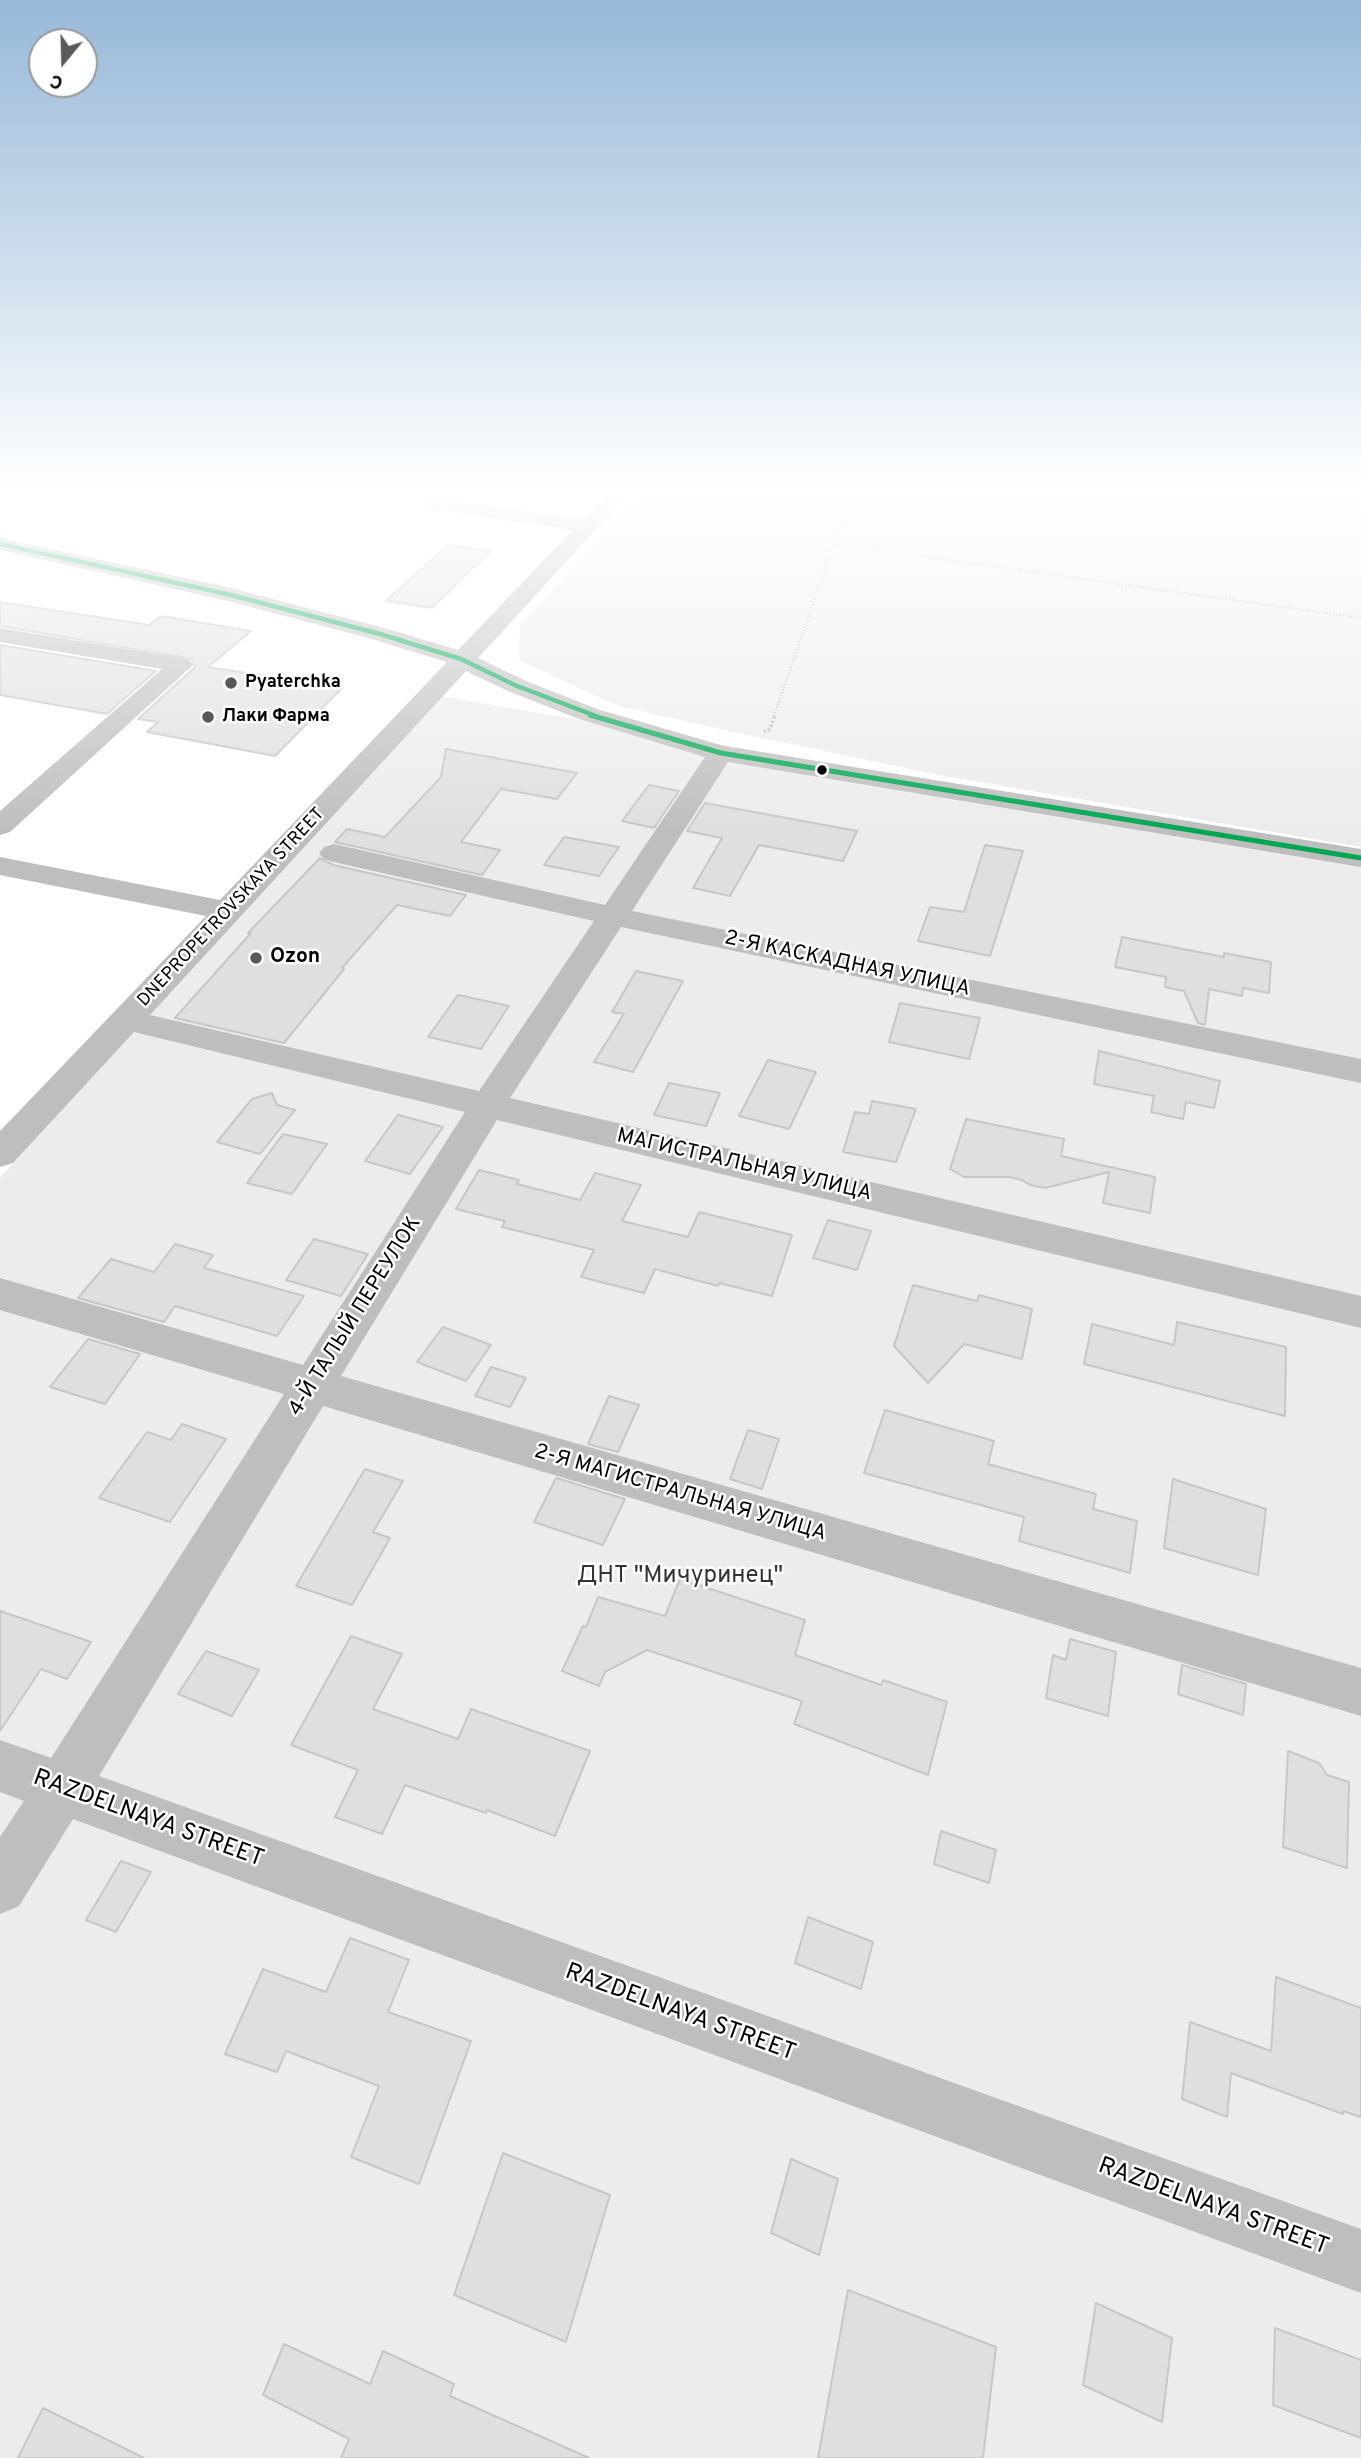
<!DOCTYPE html>
<html>
<head>
<meta charset="utf-8">
<style>
	body { margin:0 }
	#map { position:relative; width:1361px; height:2458px; overflow:hidden; background:#fff; font-family:Overpass,sans-serif }
	canvas { display:block }
	.north { position:absolute; left:28px; top:28px; width:70px; height:70px; box-sizing:border-box; background:#fff; border:2px solid #999; border-radius:50%; rotate:199deg; font-size:19px; font-weight:700; line-height:28px; text-align:center; color:#000 }
	.north::after { content:''; display:block; margin:auto; width:24px; height:32px; background:#595959; clip-path:polygon(50% 0,100% 100%,50% 72%,0 100%) }
</style>
</head>
<body>
<div id="map">
<canvas width="1361" height="2458"></canvas>
<div class="north">С</div>
</div>
<script>
const ctx = document.querySelector('canvas').getContext('2d');
ctx.lineJoin = 'round';
function paint(path, color) { ctx.fillStyle = color; ctx.fill(path, 'evenodd'); }
const poly = rows => new Path2D(rows.map(r => 'M' + r).join(''));
function strokePath(path, color, width, dash) { ctx.strokeStyle = color; ctx.lineWidth = width; ctx.lineCap = dash ? 'butt' : 'round'; ctx.setLineDash(dash || []); ctx.stroke(path); }
function label(font, color, halo, rows, align = 'center') {
  ctx.font = font + ' Overpass,sans-serif'; ctx.lineWidth = 5; ctx.setLineDash([]); ctx.textBaseline = 'middle'; ctx.strokeStyle = halo; ctx.fillStyle = color; for (const [text, x, y, turn = 0] of rows) {
    ctx.save(); ctx.translate(x, y); ctx.rotate((+turn || 0) * Math.PI / 180); ctx.textAlign = isNaN(turn) ? turn : align; if (halo) ctx.strokeText(text, 0, 0); ctx.fillText(text, 0, 0); ctx.restore();
  }
}
const green = poly([
	[645,489,1361,489,1361,847,944,776,738,733,618,706,519,660,520,625],
	[436,695,1361,856,1361,2458,0,2458,0,1178]
]);
const building = poly([
	[448,545,491,551,432,608,386,601,448,545],
	[0,602,149,625,161,616,251,631,208,667,342,688,275,756,147,732,158,722,138,719,195,667,192,659,0,626,0,602],
	[0,645,156,671,107,714,0,695,0,645],
	[446,749,577,773,557,799,501,789,461,842,500,850,482,875,335,842,347,829,385,837,441,777,446,749],
	[649,785,679,791,654,828,622,821,649,785],
	[705,803,857,831,843,861,759,845,730,896,693,888,722,838,687,831,705,803],
	[564,837,619,847,599,876,544,865,564,837],
	[985,845,1023,851,990,956,918,941,930,907,964,912,985,845],
	[320,858,333,865,466,895,450,916,397,905,342,968,344,969,284,1043,175,1018,251,933,248,933,320,858],
	[1122,937,1224,957,1224,953,1271,962,1269,993,1243,988,1242,996,1209,989,1205,1025,1198,1023,1184,991,1165,987,1166,977,1115,967,1122,937],
	[636,971,683,981,633,1072,594,1062,624,1014,612,1012,636,971],
	[458,995,509,1006,481,1049,428,1037,458,995],
	[900,1003,980,1018,969,1059,889,1042,900,1003],
	[1099,1051,1220,1081,1214,1108,1186,1102,1183,1119,1151,1112,1154,1096,1094,1084,1099,1051],
	[768,1060,816,1072,789,1129,739,1116,768,1060],
	[669,1083,720,1093,706,1126,654,1115,669,1083],
	[272,1093,277,1105,295,1110,260,1154,217,1142,252,1099,272,1093],
	[872,1101,916,1109,896,1162,843,1152,855,1112,869,1114,872,1101],
	[398,1115,443,1127,410,1174,365,1161,398,1115],
	[966,1119,1064,1139,1061,1156,1155,1177,1150,1213,1103,1203,1109,1172,1045,1188,1030,1185,1022,1180,1009,1177,964,1177,950,1169,966,1119],
	[283,1134,327,1144,292,1194,247,1183,283,1134],
	[479,1170,519,1180,517,1184,580,1200,595,1173,641,1185,622,1221,688,1237,699,1212,792,1235,772,1296,719,1283,718,1286,655,1269,644,1293,581,1277,594,1250,502,1227,505,1221,456,1209,479,1170],
	[828,1220,871,1231,857,1270,813,1258,828,1220],
	[314,1239,368,1254,341,1296,286,1280,314,1239],
	[175,1244,213,1255,204,1268,304,1296,277,1336,175,1306,164,1322,78,1298,111,1259,154,1272,175,1244],
	[913,1285,977,1301,979,1295,1032,1309,1022,1359,964,1344,928,1383,894,1346,913,1285],
	[1177,1322,1286,1347,1285,1416,1084,1364,1092,1324,1174,1345,1177,1322],
	[443,1327,491,1345,466,1381,417,1362,443,1327],
	[88,1339,140,1354,105,1404,50,1387,88,1339],
	[491,1367,526,1378,510,1407,475,1396,491,1367],
	[609,1396,639,1405,618,1452,588,1444,609,1396],
	[885,1410,994,1441,988,1464,1096,1494,1093,1509,1137,1521,1130,1573,1019,1541,1024,1517,864,1473,885,1410],
	[182,1424,226,1439,170,1522,99,1498,147,1432,171,1440,182,1424],
	[748,1430,779,1439,762,1489,730,1479,748,1430],
	[365,1469,403,1481,373,1532,390,1538,352,1605,296,1586,365,1469],
	[556,1478,625,1499,603,1545,534,1522,556,1478],
	[1173,1479,1266,1509,1258,1575,1164,1548,1173,1479],
	[680,1579,805,1620,795,1655,881,1685,883,1680,947,1702,928,1775,794,1724,802,1701,647,1650,605,1672,599,1686,562,1671,583,1626,586,1627,598,1597,665,1616,680,1579],
	[0,1611,91,1642,67,1679,41,1669,0,1731,0,1611],
	[351,1636,402,1654,373,1709,458,1739,471,1709,590,1751,555,1836,487,1810,486,1813,405,1785,382,1834,335,1817,358,1770,291,1745,351,1636],
	[1070,1639,1116,1652,1108,1716,1046,1698,1053,1655,1066,1660,1070,1639],
	[206,1651,259,1670,232,1716,178,1694,206,1651],
	[1182,1665,1246,1684,1243,1715,1178,1694,1182,1665],
	[1288,1751,1319,1763,1327,1775,1349,1782,1347,1868,1283,1847,1288,1751],
	[941,1831,996,1850,989,1883,934,1864,941,1831],
	[121,1861,151,1872,116,1932,86,1920,121,1861],
	[808,1917,873,1942,861,1989,795,1963,808,1917],
	[350,1938,409,1960,388,2012,471,2041,419,2184,351,2157,379,2086,286,2051,277,2072,225,2054,263,1969,326,1992,350,1938],
	[1276,1977,1361,2008,1361,2117,1343,2111,1343,2114,1231,2073,1227,2117,1182,2099,1190,2022,1271,2051,1276,1977],
	[503,2153,610,2195,566,2342,454,2295,503,2153],
	[791,2159,838,2179,819,2255,771,2233,791,2159],
	[848,2290,996,2347,983,2458,818,2458,848,2290],
	[1096,2303,1172,2338,1162,2422,1083,2385,1096,2303],
	[1275,2328,1361,2360,1361,2438,1273,2405,1275,2328],
	[284,2344,370,2384,383,2351,454,2384,450,2396,589,2458,341,2458,349,2439,263,2395,284,2344],
	[43,2408,144,2458,18,2458,43,2408]
]);
const pathFar1 = poly([
	[834,544,1361,618],
	[774,716,834,544,871,489]
]);
const path = poly([
	[764,732,770,729,775,715]
]);
const minor = poly([
	[420,489,440,489,444,500,583,519,612,489,633,489,478,658,526,681,597,709,724,746,1361,849,1361,867,728,762,632,911,1361,1059,1361,1083,621,927,510,1098,1361,1296,1361,1328,497,1120,341,1376,1361,1668,1361,1716,323,1406,99,1776,1361,2229,1361,2293,73,1819,19,1906,0,1914,0,1837,24,1801,0,1792,0,1740,51,1758,284,1394,0,1310,0,1278,303,1365,465,1112,134,1032,13,1163,0,1167,0,1131,206,916,0,875,0,857,220,900,447,662,372,639,228,601,0,550,0,538,231,588,388,629,458,650,573,530,435,510,428,508,420,489],
	[466,671,508,691,579,719,705,757,605,905,334,844,324,847,319,853,324,859,334,862,594,921,479,1091,150,1015,466,671],
	[0,628,181,658,190,660,193,665,10,832,0,835,0,811,162,669,0,642,0,628]
]);
const bus1Far1 = poly([
	[0,544,231,595,380,634,461,659,517,686,596,716]
]);
const bus1 = poly([
	[590,715,721,753,1361,858]
]);
const markers = [
	[231,683,7,"#595959"],
	[208,717,7,"#595959"],
	[822,770,6,"#000"],
	[256,958,7,"#595959"]
];
const farPoinames = [
	["Pyaterchka",245,683],
	["Лаки Фарма",222,717]
];
const farStreetnames = [
	["DNEPROPETROVSKAYA STREET",232,908,-47]
];
const poiNames = [
	["Ozon",270,958]
];
const streetNames = [
	["2-Я КАСКАДНАЯ УЛИЦА",847,965,12],
	["МАГИСТРАЛЬНАЯ УЛИЦА",744,1166,13],
	["4-Й ТАЛЫЙ ПЕРЕУЛОК",356,1317,-58],
	["2-Я МАГИСТРАЛЬНАЯ УЛИЦА",680,1494,16]
];
const nearParknames = [
	["ДНТ \"Мичуринец\"",680,1577]
];
const nearStreetnames = [
	["RAZDELNAYA STREET",148,1820,20],
	["RAZDELNAYA STREET",680,2014,20],
	["RAZDELNAYA STREET",1213,2208,20]
];
paint(green, '#ececec');
paint(building, '#dfdfdf');
strokePath(building, '#c7c7c7', 2);
strokePath(pathFar1, '#b9b9b9', 2.5, [1, 2]);
strokePath(path, '#b9b9b9', 3.5, [2, 2.5]);
paint(minor, '#bebebe');
strokePath(bus1Far1, '#00a651', 4.5);
strokePath(bus1, '#00a651', 5);
const sky = ctx.createLinearGradient(0, 0, 0, 833);
sky.addColorStop(0, '#97b8d8');
sky.addColorStop(0.59, '#fff');
sky.addColorStop(1, '#ffffff00');
ctx.fillStyle = sky;
ctx.fillRect(0, 0, 1361, 833);
for (const [x, y, r, color] of markers) { const dot = new Path2D(); dot.arc(x, y, r, 0, 2 * Math.PI); ctx.fillStyle = color; ctx.fill(dot); strokePath(dot, '#fff', 2.5); }
label('bold 18px', '#000', '#fff', farPoinames, 'left');
label('18px', '#000', '#fff', farStreetnames);
label('bold 21px', '#000', '#fff', poiNames, 'left');
label('21px', '#000', '#fff', streetNames);
label('24px', '#333', '#fff', nearParknames);
label('24px', '#000', '#fff', nearStreetnames);
</script>
</body>
</html>
